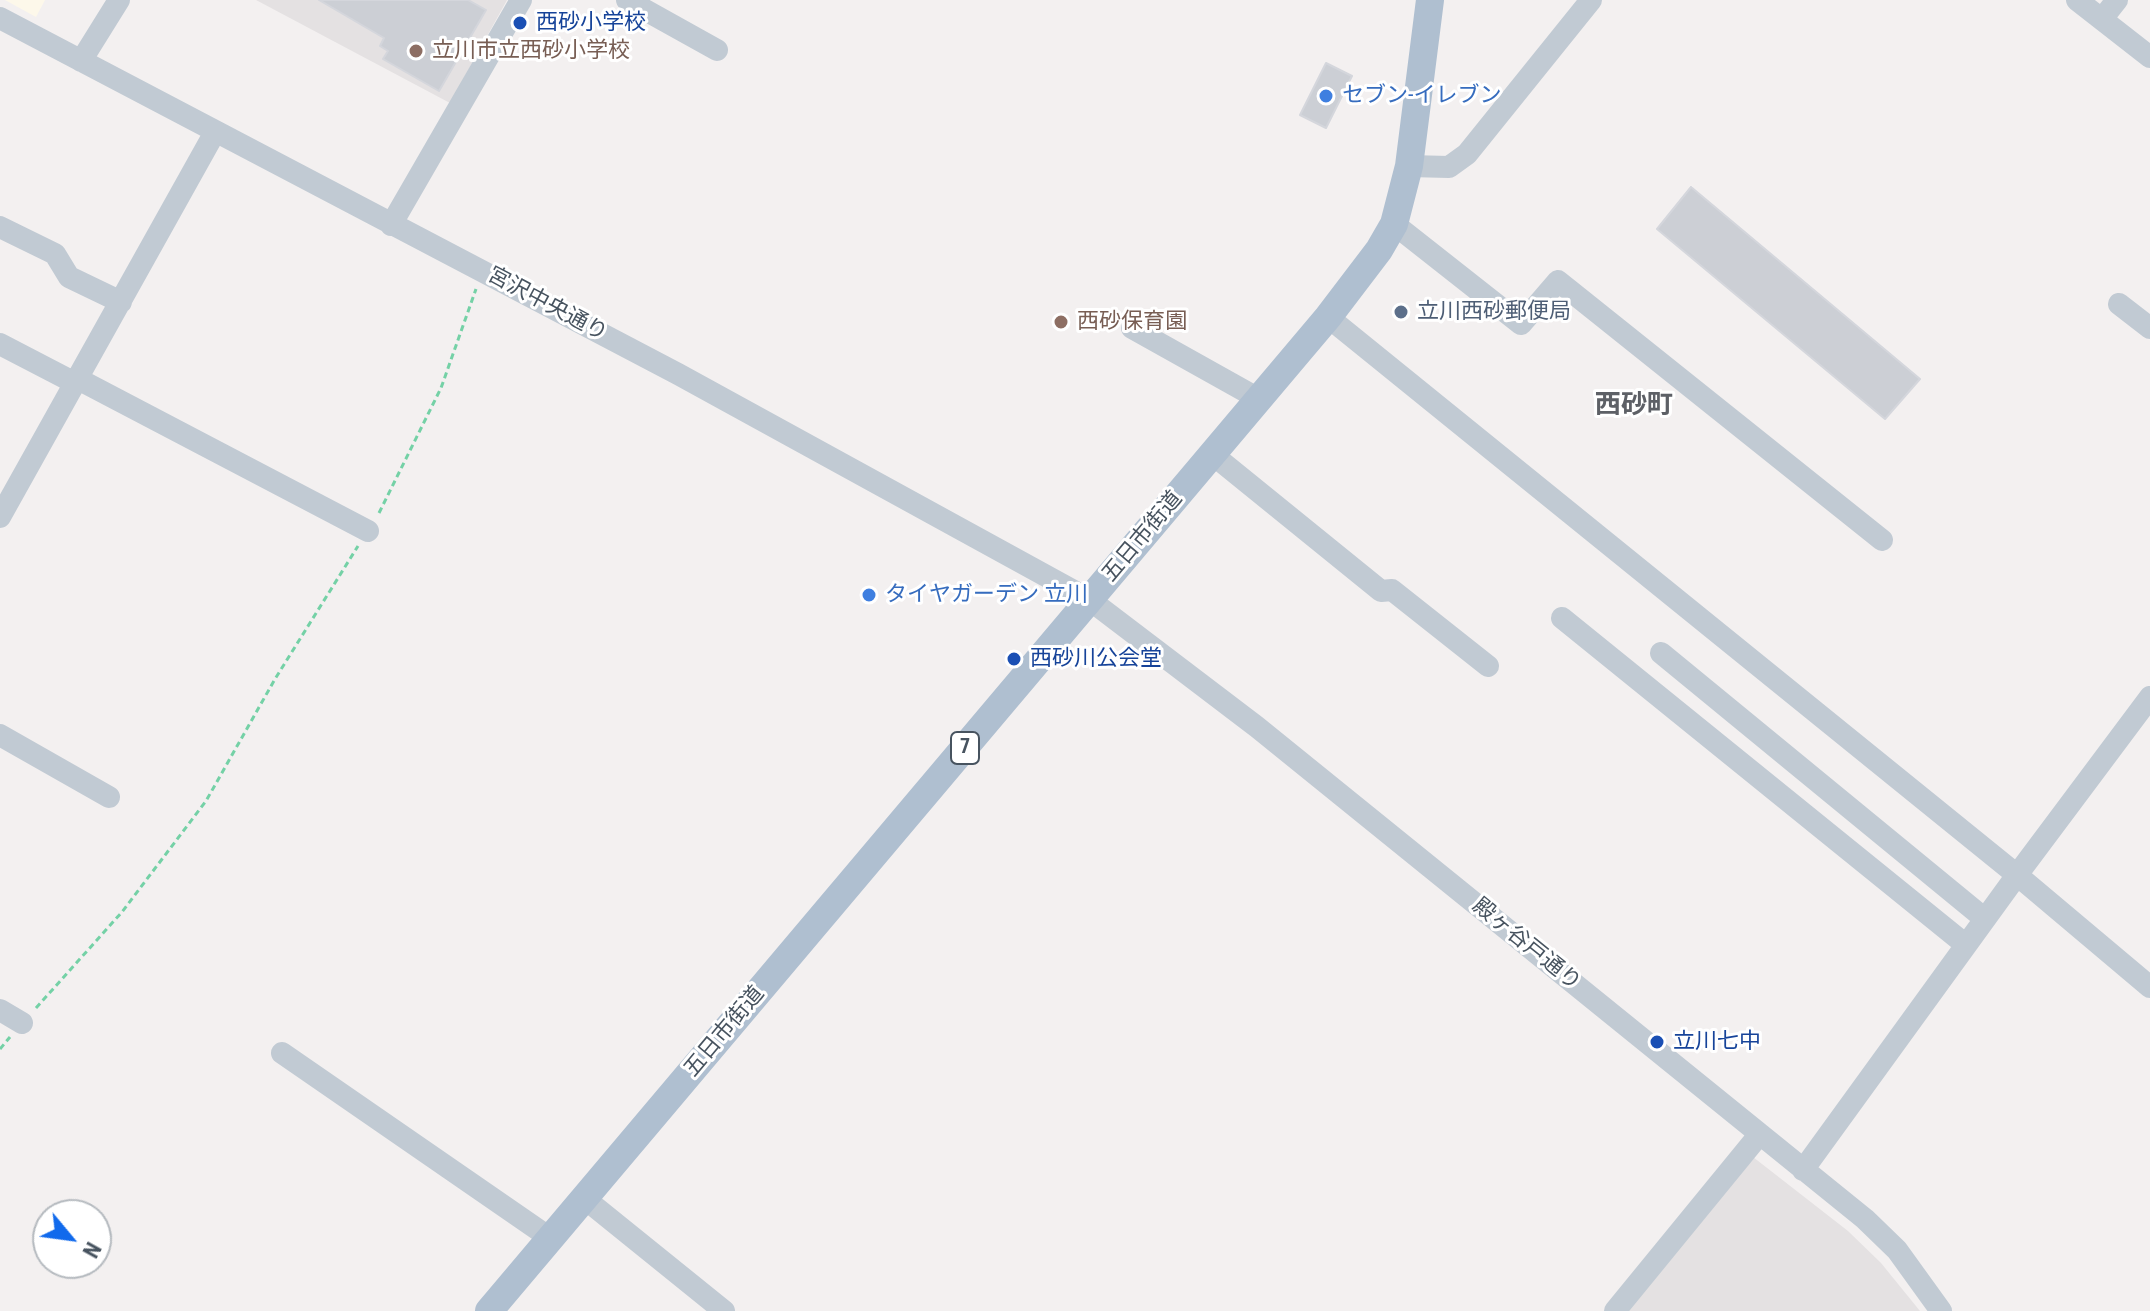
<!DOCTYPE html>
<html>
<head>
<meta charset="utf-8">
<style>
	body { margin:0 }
	#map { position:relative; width:2150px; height:1311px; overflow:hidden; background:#f3f0f0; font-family:"Roboto Condensed",sans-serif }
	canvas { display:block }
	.north { position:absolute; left:32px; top:1199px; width:80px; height:80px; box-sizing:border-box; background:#fff; border:2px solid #b5babf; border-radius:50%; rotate:119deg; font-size:22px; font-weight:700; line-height:32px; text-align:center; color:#47535f }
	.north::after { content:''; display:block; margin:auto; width:28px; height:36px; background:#116aec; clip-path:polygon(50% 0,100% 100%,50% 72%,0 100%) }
</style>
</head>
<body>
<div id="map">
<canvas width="2150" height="1311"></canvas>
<div class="north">N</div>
</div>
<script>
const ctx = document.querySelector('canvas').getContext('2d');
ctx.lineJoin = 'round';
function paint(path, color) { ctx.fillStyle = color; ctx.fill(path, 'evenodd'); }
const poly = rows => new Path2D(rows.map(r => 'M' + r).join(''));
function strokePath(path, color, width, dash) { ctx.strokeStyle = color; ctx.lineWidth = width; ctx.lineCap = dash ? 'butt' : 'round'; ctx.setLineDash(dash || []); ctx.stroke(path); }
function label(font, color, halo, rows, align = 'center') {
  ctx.font = font + ' "Roboto Condensed","Noto Sans JP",sans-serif'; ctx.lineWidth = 6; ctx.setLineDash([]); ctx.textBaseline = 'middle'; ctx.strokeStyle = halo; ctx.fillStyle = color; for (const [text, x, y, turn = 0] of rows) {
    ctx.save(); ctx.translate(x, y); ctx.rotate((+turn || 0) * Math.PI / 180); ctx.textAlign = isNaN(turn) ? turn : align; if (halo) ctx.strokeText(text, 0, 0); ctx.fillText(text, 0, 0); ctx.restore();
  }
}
const commercial = poly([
	[5,0,45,0,36,17]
]);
const education = poly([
	[256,0,507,0,450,103],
	[1753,1157,1848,1231,1881,1263,1920,1311,1628,1311]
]);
const building = poly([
	[319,0,468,0,486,10,439,91,383,59,388,51,380,46,384,38,319,0],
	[1326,63,1352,76,1326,128,1300,115,1326,63],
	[1691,187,1920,379,1885,419,1657,229,1691,187]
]);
const path = poly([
	[379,513,441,388,476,289],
	[36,1008,122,912,206,801,275,679,358,546],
	[0,1049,10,1037]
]);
const minor = poly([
	[627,0,717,50],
	[2077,0,2150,57],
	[0,18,678,374,1090,600,1257,727,1865,1219,1897,1250,1941,1311],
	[2102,19,2117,0],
	[81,61,119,0],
	[1409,166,1449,167,1467,154,1591,0],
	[1394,224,1521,324,1558,281,1882,540],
	[391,225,521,0],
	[0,227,55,254,69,277,121,302],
	[2119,304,2150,328],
	[1328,317,2017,875,2150,987],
	[1132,328,1259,399],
	[0,344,75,383],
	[78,379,368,531],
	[1212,454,1381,591,1392,590,1488,666],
	[0,517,215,132],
	[1562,618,1966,945],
	[1661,653,1985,919],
	[0,735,109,797],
	[0,1010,22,1023],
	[282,1053,550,1238],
	[1803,1170,2017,875,2150,697],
	[584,1198,724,1311],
	[1615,1311,1759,1135]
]);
const major = poly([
	[489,1311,1328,317,1379,250,1394,224,1409,166,1430,0]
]);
const markers = [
	[520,23,8,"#1a4fb4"],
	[416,51,8,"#8d6e63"],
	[1326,96,8,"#3f7fe0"],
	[1401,312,8,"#5c6f8a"],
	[1061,322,8,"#8d6e63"],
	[869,595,8,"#3f7fe0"],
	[1014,659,8,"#1a4fb4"],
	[1657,1042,8,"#1a4fb4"]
];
const shields = [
	[965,748,28]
];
const shieldNames = [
	["7",965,748]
];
const transitNames = [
	["西砂小学校",536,23],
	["西砂川公会堂",1030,659],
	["立川七中",1673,1042]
];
const educationNames = [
	["立川市立西砂小学校",432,51],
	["西砂保育園",1077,322]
];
const shopNames = [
	["セブン-イレブン",1342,96],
	["タイヤガーデン 立川",885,595]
];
const streetNames = [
	["宮沢中央通り",547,305,28],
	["五日市街道",1143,537,-50],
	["殿ヶ谷戸通り",1526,945,39],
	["五日市街道",725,1032,-50]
];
const serviceNames = [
	["立川西砂郵便局",1417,312]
];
const quarterNames = [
	["西砂町",1634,406]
];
paint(commercial, '#fdf8ea');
paint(education, '#e4e1e2');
paint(building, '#cccfd5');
strokePath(building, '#d4d6dc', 2);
strokePath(path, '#74d1a6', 3, [6, 4]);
strokePath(minor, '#c1cad3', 22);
strokePath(major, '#afbfd0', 28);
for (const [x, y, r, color] of markers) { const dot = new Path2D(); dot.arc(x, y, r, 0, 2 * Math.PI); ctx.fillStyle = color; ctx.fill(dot); strokePath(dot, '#fff', 3); }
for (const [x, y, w] of shields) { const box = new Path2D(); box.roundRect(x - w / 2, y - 16, w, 32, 6); ctx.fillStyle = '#fff'; ctx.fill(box); strokePath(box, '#47535f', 2); }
label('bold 20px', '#47535f', null, shieldNames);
label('22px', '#164399', '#fff', transitNames, 'left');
label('22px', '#785e54', '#fff', educationNames, 'left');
label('22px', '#366cbe', '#fff', shopNames, 'left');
label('22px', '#47535f', '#fff', streetNames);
label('22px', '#4e5e75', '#fff', serviceNames, 'left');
label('bold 26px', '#5d6066', '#fff', quarterNames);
</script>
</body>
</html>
